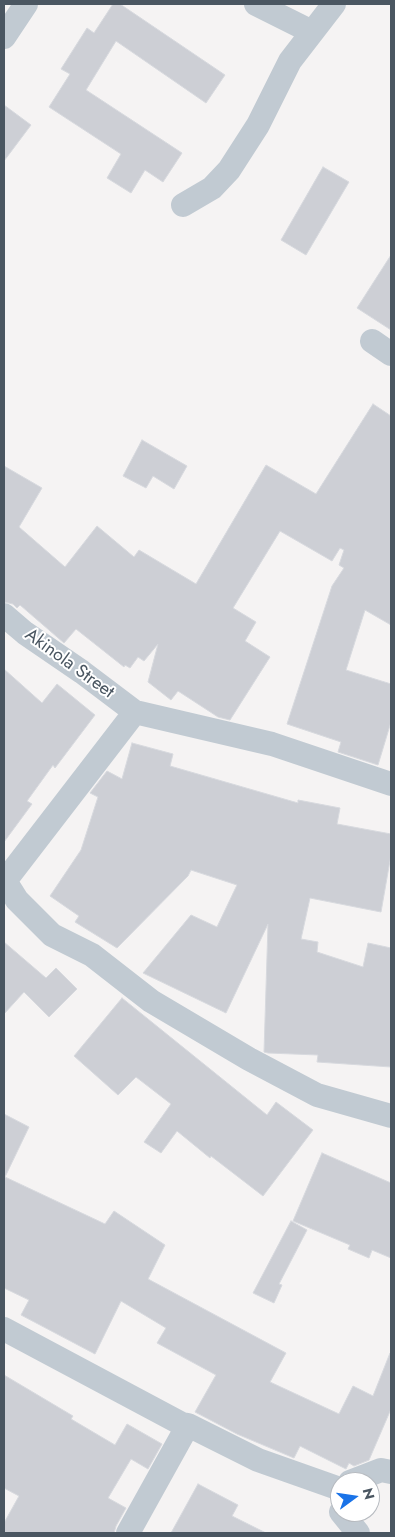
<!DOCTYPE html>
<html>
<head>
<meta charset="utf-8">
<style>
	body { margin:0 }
	#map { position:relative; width:395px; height:1537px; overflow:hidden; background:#f5f3f3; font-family:Jost,sans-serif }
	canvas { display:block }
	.frame { position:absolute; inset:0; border:5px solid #4a5661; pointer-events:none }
	.north { position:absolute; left:330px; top:1472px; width:50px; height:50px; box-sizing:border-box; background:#fff; border:1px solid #b7bbc0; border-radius:50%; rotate:76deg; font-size:14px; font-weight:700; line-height:20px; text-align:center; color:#4a5661 }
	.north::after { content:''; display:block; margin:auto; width:18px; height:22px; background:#1a73e8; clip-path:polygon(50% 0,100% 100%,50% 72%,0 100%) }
</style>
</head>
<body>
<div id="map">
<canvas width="395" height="1537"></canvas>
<div class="frame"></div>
<div class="north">N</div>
</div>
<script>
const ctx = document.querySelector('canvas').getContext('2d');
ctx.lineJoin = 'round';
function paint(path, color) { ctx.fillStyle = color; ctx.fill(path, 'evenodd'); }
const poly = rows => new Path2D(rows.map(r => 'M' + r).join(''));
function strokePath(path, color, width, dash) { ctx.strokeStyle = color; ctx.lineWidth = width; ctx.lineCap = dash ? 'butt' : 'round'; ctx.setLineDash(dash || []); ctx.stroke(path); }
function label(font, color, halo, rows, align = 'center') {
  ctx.font = font + ' Jost,sans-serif'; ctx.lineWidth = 4; ctx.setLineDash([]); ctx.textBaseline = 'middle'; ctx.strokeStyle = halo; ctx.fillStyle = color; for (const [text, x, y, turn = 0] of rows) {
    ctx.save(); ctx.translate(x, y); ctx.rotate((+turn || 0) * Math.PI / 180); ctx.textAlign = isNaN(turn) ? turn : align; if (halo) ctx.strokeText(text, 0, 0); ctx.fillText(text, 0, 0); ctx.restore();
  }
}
const building = poly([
	[113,4,120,4,225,75,206,103,116,41,86,90,182,153,163,182,145,170,131,193,107,178,121,154,49,107,70,74,61,69,87,28,94,33,113,4],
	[4,105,31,125,4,161,4,105],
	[323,167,349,182,306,255,281,240,323,167],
	[391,255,391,330,357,308,391,255],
	[373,404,391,416,391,625,365,610,346,670,391,684,391,722,378,765,338,752,341,742,287,724,332,586,344,568,339,565,344,550,340,548,332,561,280,531,233,608,256,622,245,641,270,657,230,720,218,717,178,691,171,700,148,682,158,644,144,661,138,657,130,668,125,665,124,667,76,629,64,643,20,605,17,608,13,604,4,602,4,466,42,488,19,527,65,567,97,526,134,557,139,550,196,584,266,465,316,494,373,404],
	[142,440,187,466,174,489,153,476,146,488,123,476,142,440],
	[4,669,42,703,57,684,95,715,55,768,53,765,27,801,32,804,4,842,4,669],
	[132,743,173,754,170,766,298,803,298,800,340,808,337,824,391,834,391,855,381,912,310,898,301,939,318,942,317,952,363,967,368,943,391,948,391,1067,317,1062,318,1055,268,1053,264,1052,268,924,226,1013,143,973,191,915,217,927,237,885,191,870,188,876,117,948,75,922,79,916,50,896,81,850,98,797,90,793,107,771,122,779,132,743],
	[4,942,46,978,56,968,77,989,49,1017,24,992,4,1014,4,942],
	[122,998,267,1115,276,1102,313,1130,263,1196,211,1156,210,1158,177,1131,161,1153,144,1142,171,1104,136,1077,118,1095,74,1056,122,998],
	[4,1114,29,1127,5,1177,105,1224,114,1211,165,1245,148,1279,286,1353,270,1382,339,1414,353,1386,373,1396,390,1353,391,1354,391,1409,369,1460,354,1466,349,1463,346,1469,300,1446,294,1458,237,1434,195,1412,216,1375,157,1343,166,1328,121,1301,95,1354,21,1315,29,1300,4,1288,4,1114],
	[322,1153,391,1183,391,1258,372,1250,369,1258,348,1249,350,1245,293,1221,322,1153],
	[291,1221,307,1230,279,1284,282,1285,274,1303,253,1293,291,1221],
	[4,1375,73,1416,71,1419,115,1445,127,1424,162,1444,148,1469,131,1459,108,1498,126,1508,116,1526,114,1533,4,1533,4,1523,19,1496,4,1488,4,1375],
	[198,1484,238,1505,232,1516,266,1533,171,1533,198,1484]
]);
const minor = poly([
	[256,4,312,32],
	[4,37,26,4],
	[183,205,212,188,229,170,258,125,290,61,334,4],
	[372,341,391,354],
	[4,615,25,633,82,672,135,712,272,744,391,784],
	[135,712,5,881,17,900,52,935,92,955,151,1001,249,1059,317,1095,391,1116],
	[4,1329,182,1424,188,1425,258,1460,340,1489],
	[350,1482,381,1470,391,1472],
	[341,1512,358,1533],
	[128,1533,188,1425]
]);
const streetNames = [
	["Akinola Street",69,664,36]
];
paint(building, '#cdcfd5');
strokePath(building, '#d7d9de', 1);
strokePath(minor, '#c1cad2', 24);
label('18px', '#4a5661', '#fff', streetNames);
</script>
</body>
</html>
